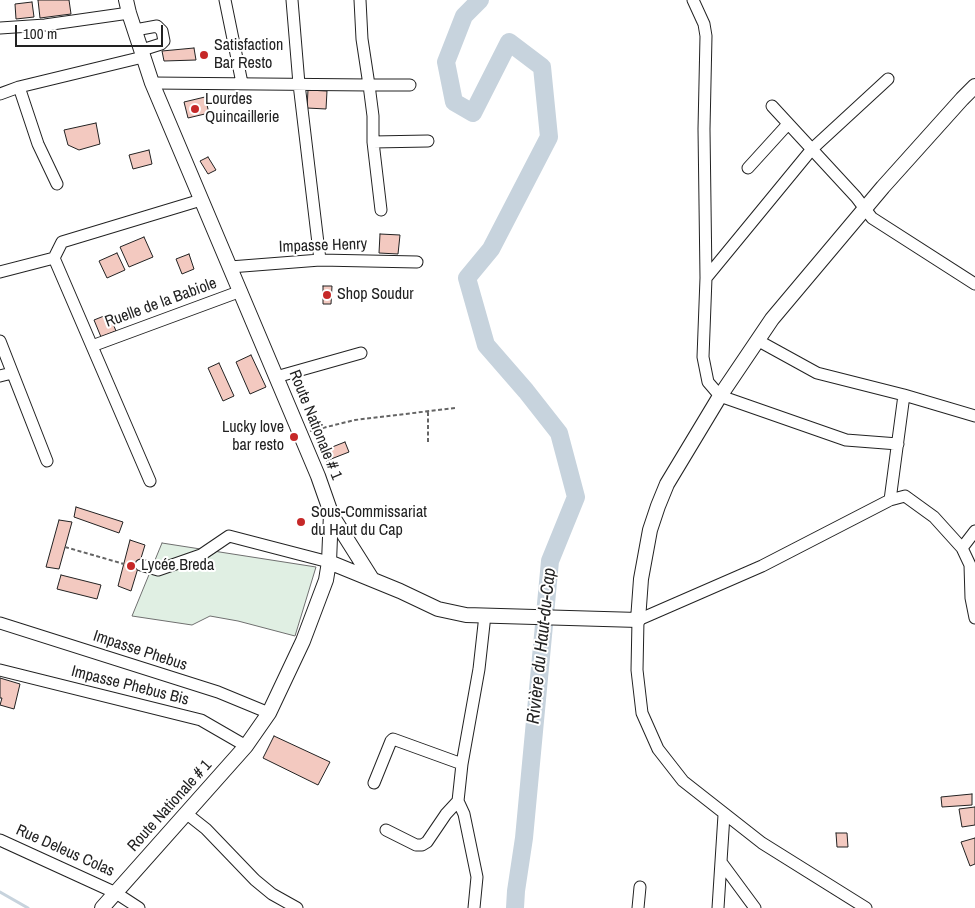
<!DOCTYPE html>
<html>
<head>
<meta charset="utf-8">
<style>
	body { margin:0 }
	#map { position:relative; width:975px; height:908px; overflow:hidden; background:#fff; font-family:"Archivo Narrow",sans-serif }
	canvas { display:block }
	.scale { position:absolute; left:15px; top:25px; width:148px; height:22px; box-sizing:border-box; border:2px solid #222; border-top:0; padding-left:6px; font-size:15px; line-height:18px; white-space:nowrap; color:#222; -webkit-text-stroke:4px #fff; paint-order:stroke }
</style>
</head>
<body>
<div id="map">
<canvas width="975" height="908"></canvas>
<div class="scale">100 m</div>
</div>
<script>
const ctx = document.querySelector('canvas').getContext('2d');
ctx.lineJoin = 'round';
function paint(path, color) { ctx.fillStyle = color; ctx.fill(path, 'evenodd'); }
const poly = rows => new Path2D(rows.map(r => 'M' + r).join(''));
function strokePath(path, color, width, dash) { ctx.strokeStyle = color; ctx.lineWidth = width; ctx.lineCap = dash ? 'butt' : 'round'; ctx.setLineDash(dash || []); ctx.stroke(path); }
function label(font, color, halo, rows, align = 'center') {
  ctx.font = font + ' "Archivo Narrow",sans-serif'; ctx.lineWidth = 4; ctx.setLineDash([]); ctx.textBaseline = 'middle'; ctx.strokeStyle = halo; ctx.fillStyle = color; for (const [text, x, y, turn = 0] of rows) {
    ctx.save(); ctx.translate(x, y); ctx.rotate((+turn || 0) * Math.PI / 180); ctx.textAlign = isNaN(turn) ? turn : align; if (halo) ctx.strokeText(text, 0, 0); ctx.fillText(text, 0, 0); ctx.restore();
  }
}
const green = poly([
	[162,543,316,567,295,636,238,621,210,616,192,625,132,616,162,543]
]);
const stream = poly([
	[0,892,28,908]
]);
const river = poly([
	[480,0,464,16,446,62,454,102,473,113,509,42,542,67,549,137,491,249,467,278,486,345,526,391,559,433,576,497,550,561,524,838,516,891,515,908]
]);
const building = poly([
	[38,0,69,0,71,14,40,18,38,0],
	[32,2,34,17,16,19,15,4,32,2],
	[194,48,196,60,164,61,162,51,194,48],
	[308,90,327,91,326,109,307,108,308,90],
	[205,97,209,113,188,118,184,102,205,97],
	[96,123,100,144,79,150,68,145,64,130,96,123],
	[149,150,152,164,133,169,129,155,149,150],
	[208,157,216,170,208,174,200,161,208,157],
	[380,234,400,235,398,254,379,253,380,234],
	[144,237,153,257,129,267,120,247,144,237],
	[117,253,125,270,107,278,99,261,117,253],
	[189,254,194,269,182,274,176,259,189,254],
	[323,286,332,286,331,304,323,304,323,286],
	[109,314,116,331,101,337,94,320,109,314],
	[251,355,266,387,250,394,236,362,251,355],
	[219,363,234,396,223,401,208,368,219,363],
	[345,442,349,452,326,461,322,451,345,442],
	[76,507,123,522,119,533,74,517,76,507],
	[59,520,72,522,59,569,46,567,59,520],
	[130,540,145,545,131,591,118,586,130,540],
	[61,575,101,585,97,599,57,589,61,575],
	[0,678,20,684,14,709,0,705,2,698,0,698,0,678],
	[274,736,330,762,318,785,263,758,274,736],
	[972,794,972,805,942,807,941,797,972,794],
	[975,807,975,825,962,827,959,809,975,807],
	[836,833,847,833,848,847,837,847,836,833],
	[975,838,975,864,970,866,961,842,975,838]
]);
const path = poly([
	[428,412,428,444],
	[310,431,355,420,455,408],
	[65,547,124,564]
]);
const minor = poly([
	[225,0,242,83],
	[292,0,299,84,320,260],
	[360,0,362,39,369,85,410,85],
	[693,0,704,24,706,36,704,129,706,278,703,357,708,382,720,396,846,440,898,444],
	[0,28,45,25,129,13],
	[135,30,157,26,162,31,164,41,161,44,142,50],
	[152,83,369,85,373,116,373,142,428,141],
	[19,87,38,144,57,184],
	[0,94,19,87,143,57],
	[772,106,856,197,872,218,975,284],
	[373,142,381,210],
	[748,168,788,124],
	[54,258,150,481],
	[230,267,320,260,417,262],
	[0,272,54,258,62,242,201,200],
	[706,278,812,149,888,79],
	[757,340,817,373,904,395,975,416],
	[0,341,47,461],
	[92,346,241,291],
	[0,376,12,373],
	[276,377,361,353],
	[890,500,904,395],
	[962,548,975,531],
	[141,565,158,570,201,555,229,536,329,562],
	[0,623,218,692,269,713],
	[0,670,201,720,246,746],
	[374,783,391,741,393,739,462,764],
	[458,801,464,814,477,877,474,908],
	[187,814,206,829,255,880,272,894,297,908],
	[386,830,416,845,422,845,427,842,446,814,458,801,462,764,479,669,485,615],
	[0,840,116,893,139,908],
	[721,862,755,908],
	[638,908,640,887],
	[718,908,724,815],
	[866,908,762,843,683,781,658,749,642,713,637,670,638,620,762,566,890,500,905,496,934,517,962,548,970,565,971,598,975,618]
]);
const major = poly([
	[331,514,372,579],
	[329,562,400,591,438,609,466,615,638,620,641,579,650,530,658,506,667,484,720,396,772,319,883,187,962,99,975,86],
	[102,908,246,746,269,713,303,641,326,580,329,562,331,513,318,476,152,83,129,13,126,0]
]);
const markers = [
	[204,55,5,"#c62828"],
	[195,109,5,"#c62828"],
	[327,295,5,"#c62828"],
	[294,437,5,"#c62828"],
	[301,522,5,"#c62828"],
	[131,566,5,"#c62828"]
];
const poiNames = [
	["Satisfaction",214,46],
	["Bar Resto",214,64],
	["Lourdes",205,100],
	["Quincaillerie",205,118],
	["Shop Soudur",337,295],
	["Lucky love",284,428,"right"],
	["bar resto",284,446,"right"],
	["Sous-Commissariat",311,513],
	["du Haut du Cap",311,531],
	["Lycée Breda",141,566]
];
const streetNames = [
	["Impasse Henry",323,246,-2],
	["Ruelle de la Babiole",161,303,-20],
	["Route Nationale # 1",315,425,68],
	["Impasse Phebus",140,651,18],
	["Impasse Phebus Bis",130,686,14],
	["Route Nationale # 1",170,806,-48],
	["Rue Deleus Colas",65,851,24]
];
const waterNames = [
	["Rivière du Haut-du-Cap",542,646,-84]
];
paint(green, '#e0efe3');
strokePath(green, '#6f6f6f', 1);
strokePath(stream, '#c7d3dd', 3);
strokePath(river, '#c7d3dd', 18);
paint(building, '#f3c9c0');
strokePath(building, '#222', 1);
strokePath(minor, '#222', 13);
strokePath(major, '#222', 16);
strokePath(path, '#646464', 2, [4, 2.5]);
strokePath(minor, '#fff', 11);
strokePath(major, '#fff', 14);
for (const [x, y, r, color] of markers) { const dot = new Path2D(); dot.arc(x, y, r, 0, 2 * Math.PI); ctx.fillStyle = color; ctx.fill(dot); strokePath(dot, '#fff', 2); }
label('16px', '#222', '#fff', poiNames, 'left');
label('16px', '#222', '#fff', streetNames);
label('italic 18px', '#222', '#fff', waterNames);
</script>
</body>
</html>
